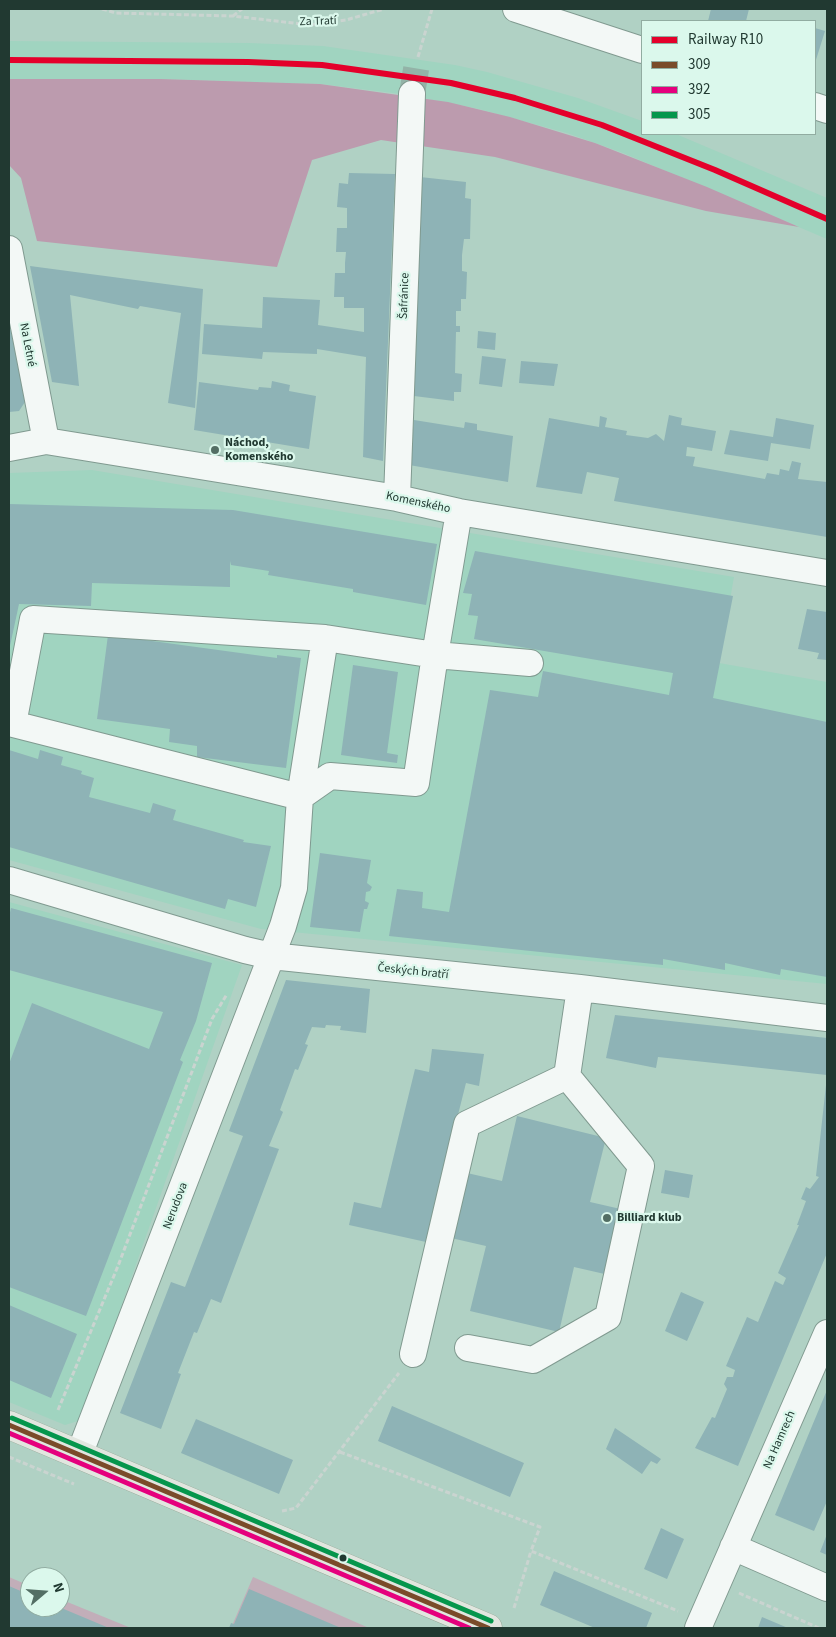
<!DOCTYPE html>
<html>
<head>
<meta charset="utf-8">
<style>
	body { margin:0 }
	#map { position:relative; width:836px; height:1637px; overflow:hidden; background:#b0d1c4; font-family:"Source Sans 3",sans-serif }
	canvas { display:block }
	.frame { position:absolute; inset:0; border:10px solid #213931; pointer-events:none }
	.legend { position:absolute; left:641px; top:20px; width:175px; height:115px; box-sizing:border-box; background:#dbf8ec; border:1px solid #91aca1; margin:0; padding:6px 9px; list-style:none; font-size:15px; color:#213931 }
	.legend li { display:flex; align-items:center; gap:10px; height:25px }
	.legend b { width:25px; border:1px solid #91aca1 }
	.north { position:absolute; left:20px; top:1567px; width:50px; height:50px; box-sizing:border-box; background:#dbf8ec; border:1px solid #91aca1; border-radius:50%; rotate:72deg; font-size:14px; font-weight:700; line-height:20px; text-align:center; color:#213931 }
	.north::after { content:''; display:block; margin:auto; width:18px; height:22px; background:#536e64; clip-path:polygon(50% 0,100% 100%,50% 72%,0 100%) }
</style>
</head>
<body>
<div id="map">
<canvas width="836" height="1637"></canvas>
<div class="frame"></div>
<ul class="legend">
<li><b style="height:6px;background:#e4002b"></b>Railway R10</li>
<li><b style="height:6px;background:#7a4b2a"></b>309</li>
<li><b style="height:6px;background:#e5007d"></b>392</li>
<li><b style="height:6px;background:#05964c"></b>305</li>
</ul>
<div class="north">N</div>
</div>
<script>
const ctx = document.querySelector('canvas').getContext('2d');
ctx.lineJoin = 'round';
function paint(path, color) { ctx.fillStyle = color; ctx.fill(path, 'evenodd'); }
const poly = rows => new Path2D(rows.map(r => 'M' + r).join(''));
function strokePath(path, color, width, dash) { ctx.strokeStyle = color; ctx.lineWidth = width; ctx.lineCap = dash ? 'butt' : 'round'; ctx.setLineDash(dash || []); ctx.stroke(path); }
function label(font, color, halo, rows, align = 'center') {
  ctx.font = font + ' "Source Sans 3",sans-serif'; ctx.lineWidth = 4.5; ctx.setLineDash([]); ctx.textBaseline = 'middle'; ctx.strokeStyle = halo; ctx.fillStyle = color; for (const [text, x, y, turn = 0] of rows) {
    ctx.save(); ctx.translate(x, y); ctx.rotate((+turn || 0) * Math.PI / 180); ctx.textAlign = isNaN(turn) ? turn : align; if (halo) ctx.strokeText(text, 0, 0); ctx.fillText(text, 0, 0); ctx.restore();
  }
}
const built = poly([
	[9,41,249,43,323,46,455,65,487,72,578,98,642,121,642,134,676,134,827,198,827,239,623,153,567,133,479,109,401,94,320,84,161,79,9,79],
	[92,470,734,577,719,663,827,682,827,984,261,929,9,860,9,473],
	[9,902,242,965,81,1420,65,1425,9,1402]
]);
const green = poly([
	[9,1577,30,1586,30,1607,60,1607,60,1599,131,1628,9,1628],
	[253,1577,369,1628,231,1628]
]);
const forest = poly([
	[9,79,160,79,320,84,448,102,510,117,595,143,707,187,799,227,706,211,495,157,381,140,312,160,277,267,37,241,21,178,9,165]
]);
const building = poly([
	[711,9,749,9,746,21,708,21],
	[815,28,825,31,815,63],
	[349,173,395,174,383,461,363,457,366,357,317,349,317,354,263,352,262,359,202,354,204,324,262,328,263,297,320,300,318,325,364,332,364,308,344,308,344,297,334,297,335,273,345,273,345,263,346,252,336,252,337,228,347,228,347,208,337,207,339,183,348,184],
	[420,177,466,182,465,198,471,199,470,239,464,239,462,255,462,271,467,272,466,299,461,299,461,311,456,311,456,326,460,326,460,332,456,332,455,373,462,374,461,392,454,392,454,401,414,396],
	[30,266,203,289,195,408,168,403,181,313,140,306,138,309,70,295,79,386,52,382],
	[9,321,25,402,19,411,9,412],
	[478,331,496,333,495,350,477,348],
	[482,356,506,359,502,387,479,384],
	[521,361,558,364,554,386,519,383],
	[272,381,290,385,289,391,316,396,309,449,194,430,199,382,258,390,259,387,271,388],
	[669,415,682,418,681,425,716,431,712,451,687,447,686,456,695,457,693,466,765,479,767,473,779,475,780,469,789,471,792,461,801,463,798,479,827,482,827,537,614,501,619,478,587,472,582,494,536,487,549,418,599,427,600,416,607,418,605,427,627,431,626,435,648,438,656,434,664,441],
	[776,418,814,425,810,449,771,443,768,461,724,454,730,430,773,437],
	[414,420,464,428,465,422,477,424,477,430,513,436,508,482,409,465],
	[9,504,233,510,437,544,426,605,353,592,353,589,268,575,269,571,231,565,230,561,230,587,92,583,91,606,19,604,10,646],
	[475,551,733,596,713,698,827,722,827,977,781,969,780,975,725,963,725,970,663,959,663,965,389,936,397,889,423,892,422,908,449,912,490,690,538,697,543,671,669,695,673,673,474,639,478,616,468,615,472,594,463,593],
	[807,609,827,612,827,660,817,659,819,653,798,649],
	[108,635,277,658,277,655,301,658,286,768,197,757,197,746,169,742,170,729,97,719],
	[353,665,398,672,387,753,398,755,397,763,341,755],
	[9,750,38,759,40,750,63,757,61,765,82,771,81,774,94,778,89,797,150,813,153,803,176,810,173,820,244,840,243,842,271,846,256,907,228,899,225,909,9,847],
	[320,853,371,860,367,883,372,887,370,891,366,892,365,901,369,903,367,909,364,909,360,932,310,927],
	[11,908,212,963,196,1021,180,1060,183,1062,86,1316,9,1287,9,1064,32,1003,149,1049,163,1012,9,970,9,917],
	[286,980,370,989,366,1033,340,1030,341,1026,326,1025,325,1028,312,1027,305,1044,308,1045,298,1070,295,1069,280,1110,283,1112,269,1146,279,1149,221,1303,211,1299,197,1333,194,1332,178,1373,181,1374,161,1429,120,1413,171,1282,185,1287,243,1136,229,1131],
	[615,1015,827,1038,827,1075,658,1057,656,1068,606,1058],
	[432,1049,484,1054,479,1086,466,1083,426,1242,349,1225,354,1202,381,1208,415,1069,429,1072],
	[826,1085,827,1253,738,1466,695,1448,712,1417,715,1418,727,1389,724,1384,727,1377,733,1377,735,1370,726,1366,747,1317,758,1322,775,1281,783,1285,786,1278,778,1273,799,1225,797,1225,806,1201,801,1199,806,1187,810,1189,819,1177,816,1176],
	[517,1116,606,1138,590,1202,625,1210,609,1275,574,1267,559,1332,470,1311,486,1246,451,1238,467,1173,502,1181],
	[665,1170,693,1175,689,1198,661,1193],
	[681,1292,704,1302,687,1341,665,1331],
	[9,1305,77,1334,51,1398,9,1380],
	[827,1390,827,1501,814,1531,775,1515],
	[392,1406,524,1463,510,1497,378,1441],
	[196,1419,293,1460,279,1494,181,1453],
	[615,1428,661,1459,657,1464,651,1461,642,1474,606,1449],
	[661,1528,684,1539,667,1579,644,1569],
	[827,1534,827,1555,820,1552],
	[554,1571,652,1613,646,1628,595,1628,540,1605],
	[9,1586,30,1595,30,1607,59,1607,109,1628,9,1628],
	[249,1589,341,1628,229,1628,231,1623,234,1624],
	[762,1617,788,1628,758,1628]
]);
const minorTunnel = poly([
	[412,94,418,57]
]);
const path = poly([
	[102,9,116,13,233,16,310,25,346,20,384,9],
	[233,16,242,9],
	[418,57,432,9],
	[58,1410,118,1266,212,1019,227,994],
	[340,1452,540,1527,531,1551,678,1611],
	[9,1457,74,1484],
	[282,1511,296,1508,399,1373],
	[739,1593,819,1628],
	[514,1608,531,1551]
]);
const minor = poly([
	[516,9,642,50],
	[815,106,827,110],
	[9,249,46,441],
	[9,448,46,441,397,498,459,512,827,573],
	[397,498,412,94],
	[459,512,435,655,530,663],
	[9,880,245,950,271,956,580,988,827,1018],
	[468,1348,533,1360,608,1317,641,1166,567,1076],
	[413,1354,467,1124,567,1076,580,988],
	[79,1455,283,926,294,888,300,797,325,638,33,619,13,724,300,797,330,776,416,783,435,655,325,638],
	[733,1547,827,1588],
	[698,1628,827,1333]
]);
const major = poly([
	[9,1425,488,1628]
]);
const bus1 = poly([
	[9,1425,488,1628]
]);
const bus2 = poly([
	[9,1433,469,1628]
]);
const bus3 = poly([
	[12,1418,491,1621]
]);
const rail1 = poly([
	[9,60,248,62,322,65,451,83,515,98,602,125,715,170,827,219]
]);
const markers = [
	[215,450,5,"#536e64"],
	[607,1218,5,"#536e64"],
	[343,1558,4.5,"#213931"]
];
const streetNames = [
	["Za Tratí",318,22,-2],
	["Šafránice",405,296,-88],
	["Na Letné",27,345,79],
	["Komenského",418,503,12],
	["Českých bratří",413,972,6],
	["Nerudova",176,1206,-69],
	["Na Hamrech",780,1440,-66]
];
const poiNames = [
	["Náchod,",225,443],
	["Komenského",225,457],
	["Billiard klub",617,1218]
];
paint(built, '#a0d4c0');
paint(green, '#c2aeb9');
paint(forest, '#bc9bae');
paint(building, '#8eb3b6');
strokePath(minorTunnel, '#93b3a7', 26, [26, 13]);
strokePath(minor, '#809a90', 28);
strokePath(major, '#94a595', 29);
strokePath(path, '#cad4d0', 3, [5, 2.5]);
strokePath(minor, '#f3f8f6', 26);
strokePath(major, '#e1e6df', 28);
strokePath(bus1, '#7a4b2a', 5);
strokePath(bus2, '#e5007d', 5);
strokePath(bus3, '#05964c', 5);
strokePath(rail1, '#e4002b', 6);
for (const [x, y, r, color] of markers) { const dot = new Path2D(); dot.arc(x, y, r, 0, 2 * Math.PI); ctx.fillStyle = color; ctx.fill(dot); strokePath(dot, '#dbf8ec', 2); }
label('12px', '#213931', '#dbf8ec', streetNames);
label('bold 12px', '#213931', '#dbf8ec', poiNames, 'left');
</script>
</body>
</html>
